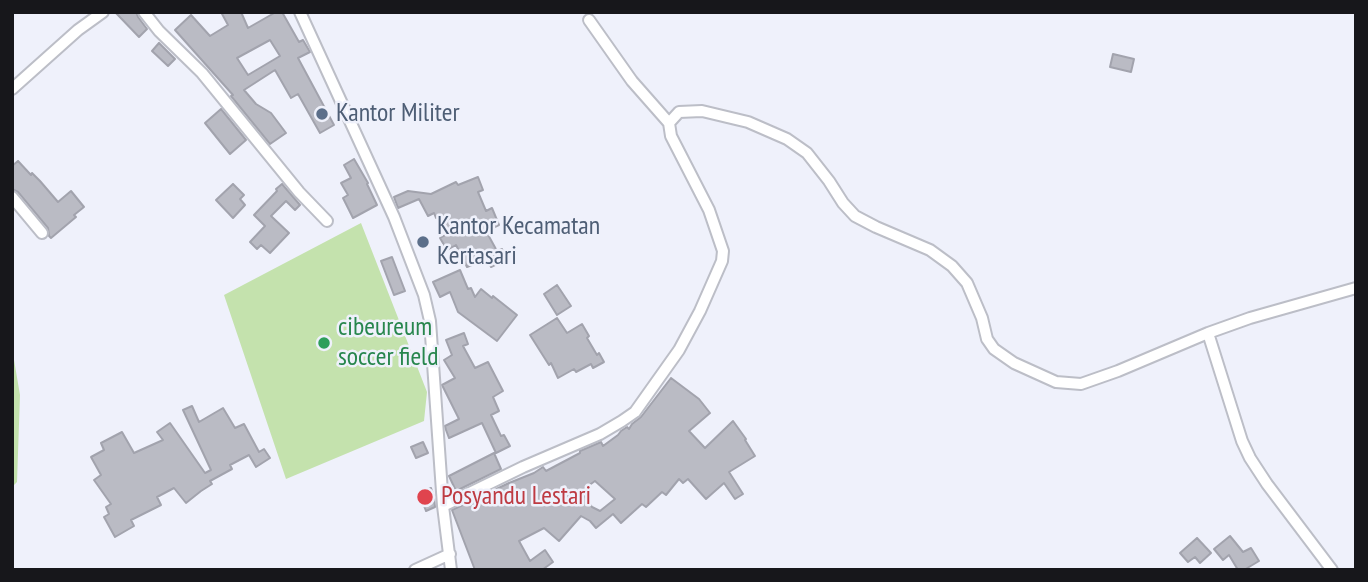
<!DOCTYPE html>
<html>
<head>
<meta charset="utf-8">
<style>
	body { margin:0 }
	#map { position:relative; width:1368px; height:582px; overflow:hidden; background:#eff1fb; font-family:"PT Sans Narrow",sans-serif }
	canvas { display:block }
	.frame { position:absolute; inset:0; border:14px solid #17171b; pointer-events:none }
</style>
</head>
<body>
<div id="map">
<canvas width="1368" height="582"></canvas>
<div class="frame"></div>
</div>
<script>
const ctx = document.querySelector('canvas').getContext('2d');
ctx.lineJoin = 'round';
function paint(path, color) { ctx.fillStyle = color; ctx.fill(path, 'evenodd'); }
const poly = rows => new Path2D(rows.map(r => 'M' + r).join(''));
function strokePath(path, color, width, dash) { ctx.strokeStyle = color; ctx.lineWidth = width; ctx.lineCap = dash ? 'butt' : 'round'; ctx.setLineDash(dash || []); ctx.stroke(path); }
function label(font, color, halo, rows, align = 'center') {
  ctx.font = font + ' "PT Sans Narrow",sans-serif'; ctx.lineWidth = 5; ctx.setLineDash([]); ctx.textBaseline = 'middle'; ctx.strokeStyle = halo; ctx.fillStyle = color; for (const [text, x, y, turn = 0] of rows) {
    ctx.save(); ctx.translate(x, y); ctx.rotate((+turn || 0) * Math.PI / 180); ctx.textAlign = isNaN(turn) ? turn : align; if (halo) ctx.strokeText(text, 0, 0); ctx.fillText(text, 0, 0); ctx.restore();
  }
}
const green = poly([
	[361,223,427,392,424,421,286,479,224,295],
	[12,348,20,395,17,482,12,487]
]);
const building = poly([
	[115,12,136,12,138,17,147,29,139,37,115,12],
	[221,12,241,12,248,28,276,12,282,12,299,42,303,40,310,52,298,58,334,125,320,133,298,94,291,98,275,70,244,90,256,104,271,113,286,133,270,144,231,96,233,95,175,30,191,15,210,36,228,25,221,12],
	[270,40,280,56,248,75,237,58,270,40],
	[159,43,175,59,168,66,152,51,159,43],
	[1113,54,1134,59,1131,72,1110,67,1113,54],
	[221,109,246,140,230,154,205,123,221,109],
	[354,159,368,183,367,184,377,205,353,218,343,198,348,195,341,183,351,178,344,165,354,159],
	[18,161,31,175,32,173,40,181,58,202,71,191,84,207,74,215,76,217,51,238,49,236,48,228,18,192,12,189,12,166,18,161],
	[478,177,483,190,478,192,486,211,492,208,499,225,486,231,497,251,502,249,507,259,491,267,487,259,467,267,456,245,447,250,440,238,449,233,441,216,436,218,434,213,428,216,419,199,398,208,394,197,408,191,431,194,456,182,458,185,478,177],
	[233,184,244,195,240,199,245,205,233,218,216,200,233,184],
	[282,184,300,205,295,210,286,201,271,216,289,233,270,253,261,245,257,249,250,242,265,226,254,215,277,191,276,189,282,184],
	[392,257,405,291,394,295,381,261,392,257],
	[460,270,468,289,471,288,475,297,481,289,492,298,493,296,517,315,497,341,458,312,450,292,440,297,433,282,460,270],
	[557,285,571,306,557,315,544,294,557,285],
	[557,318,567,333,582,324,589,336,587,338,597,355,599,353,604,362,593,368,591,364,576,372,574,369,558,378,551,363,549,365,530,335,557,318],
	[464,333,468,344,463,346,475,368,488,362,503,391,493,397,499,411,491,415,501,436,504,435,510,446,496,453,482,423,449,438,446,430,445,426,459,419,442,385,455,378,444,360,452,355,446,340,464,333],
	[671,378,699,399,710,413,689,431,705,448,733,421,746,439,745,440,755,456,729,472,743,494,735,499,724,483,706,499,688,479,683,483,679,479,666,495,662,492,646,507,642,504,621,523,613,514,596,528,590,521,581,516,559,541,544,528,519,541,530,561,545,550,553,562,542,570,475,570,452,510,509,483,534,473,543,467,546,471,580,453,580,451,601,442,603,446,618,435,621,431,627,427,629,429,632,424,641,417,671,378],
	[595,481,615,499,600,511,592,507,581,491,595,481],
	[192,406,199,422,223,408,235,428,244,424,259,452,264,449,270,458,256,467,249,455,230,465,232,469,210,481,212,484,201,491,186,503,174,488,157,497,161,505,131,520,134,526,115,537,104,517,109,514,106,507,111,504,94,480,101,475,91,457,104,450,101,443,122,432,134,453,163,440,157,432,170,423,205,473,211,470,183,410,192,406],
	[423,442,428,453,416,458,411,447,423,442],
	[494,453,501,469,456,491,449,476,494,453],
	[431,488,434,497,435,507,426,511,419,493,431,488],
	[1230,536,1243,552,1251,548,1259,561,1244,570,1238,570,1229,555,1223,560,1214,549,1230,536],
	[1197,538,1211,553,1200,563,1195,557,1188,562,1180,553,1197,538]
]);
const street = poly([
	[144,12,159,31,202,73,299,192,327,221],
	[300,12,394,217,424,295,430,321,443,506,451,570],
	[589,20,632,81,669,123],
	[12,89,78,30,103,12],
	[12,197,42,233],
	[1208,333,1242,441,1250,458,1267,484,1332,570],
	[443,506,523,467,600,434,622,421,635,412,679,350,700,311,722,261,723,251,709,210,671,136,669,123,679,112,702,111,748,122,787,139,807,153,829,181,843,203,855,216,876,227,930,250,952,266,967,283,982,318,987,339,994,349,1014,363,1056,382,1081,384,1118,371,1208,333,1250,318,1356,288],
	[415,570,450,554]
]);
const markers = [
	[322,114,7,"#5c6f8a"],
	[423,242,7,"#5c6f8a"],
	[324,343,7,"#2e9e5b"],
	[425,497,9,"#e0444e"]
];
const serviceNames = [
	["Kantor Militer",336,114],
	["Kantor Kecamatan",437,227],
	["Kertasari",437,257]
];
const leisureNames = [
	["cibeureum",338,328],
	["soccer field",338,358]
];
const healthNames = [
	["Posyandu Lestari",441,497]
];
paint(green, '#c4e2ad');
paint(building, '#babbc4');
strokePath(building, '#a2a3ad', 2);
strokePath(street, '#bcbec7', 14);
strokePath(street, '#fff', 10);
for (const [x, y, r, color] of markers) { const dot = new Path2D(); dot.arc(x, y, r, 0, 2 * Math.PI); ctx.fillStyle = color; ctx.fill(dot); strokePath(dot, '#eff1fb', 2.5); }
label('26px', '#4e5e75', '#eff1fb', serviceNames, 'left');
label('26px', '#27864d', '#eff1fb', leisureNames, 'left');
label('26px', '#be3a42', '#eff1fb', healthNames, 'left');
</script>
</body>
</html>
